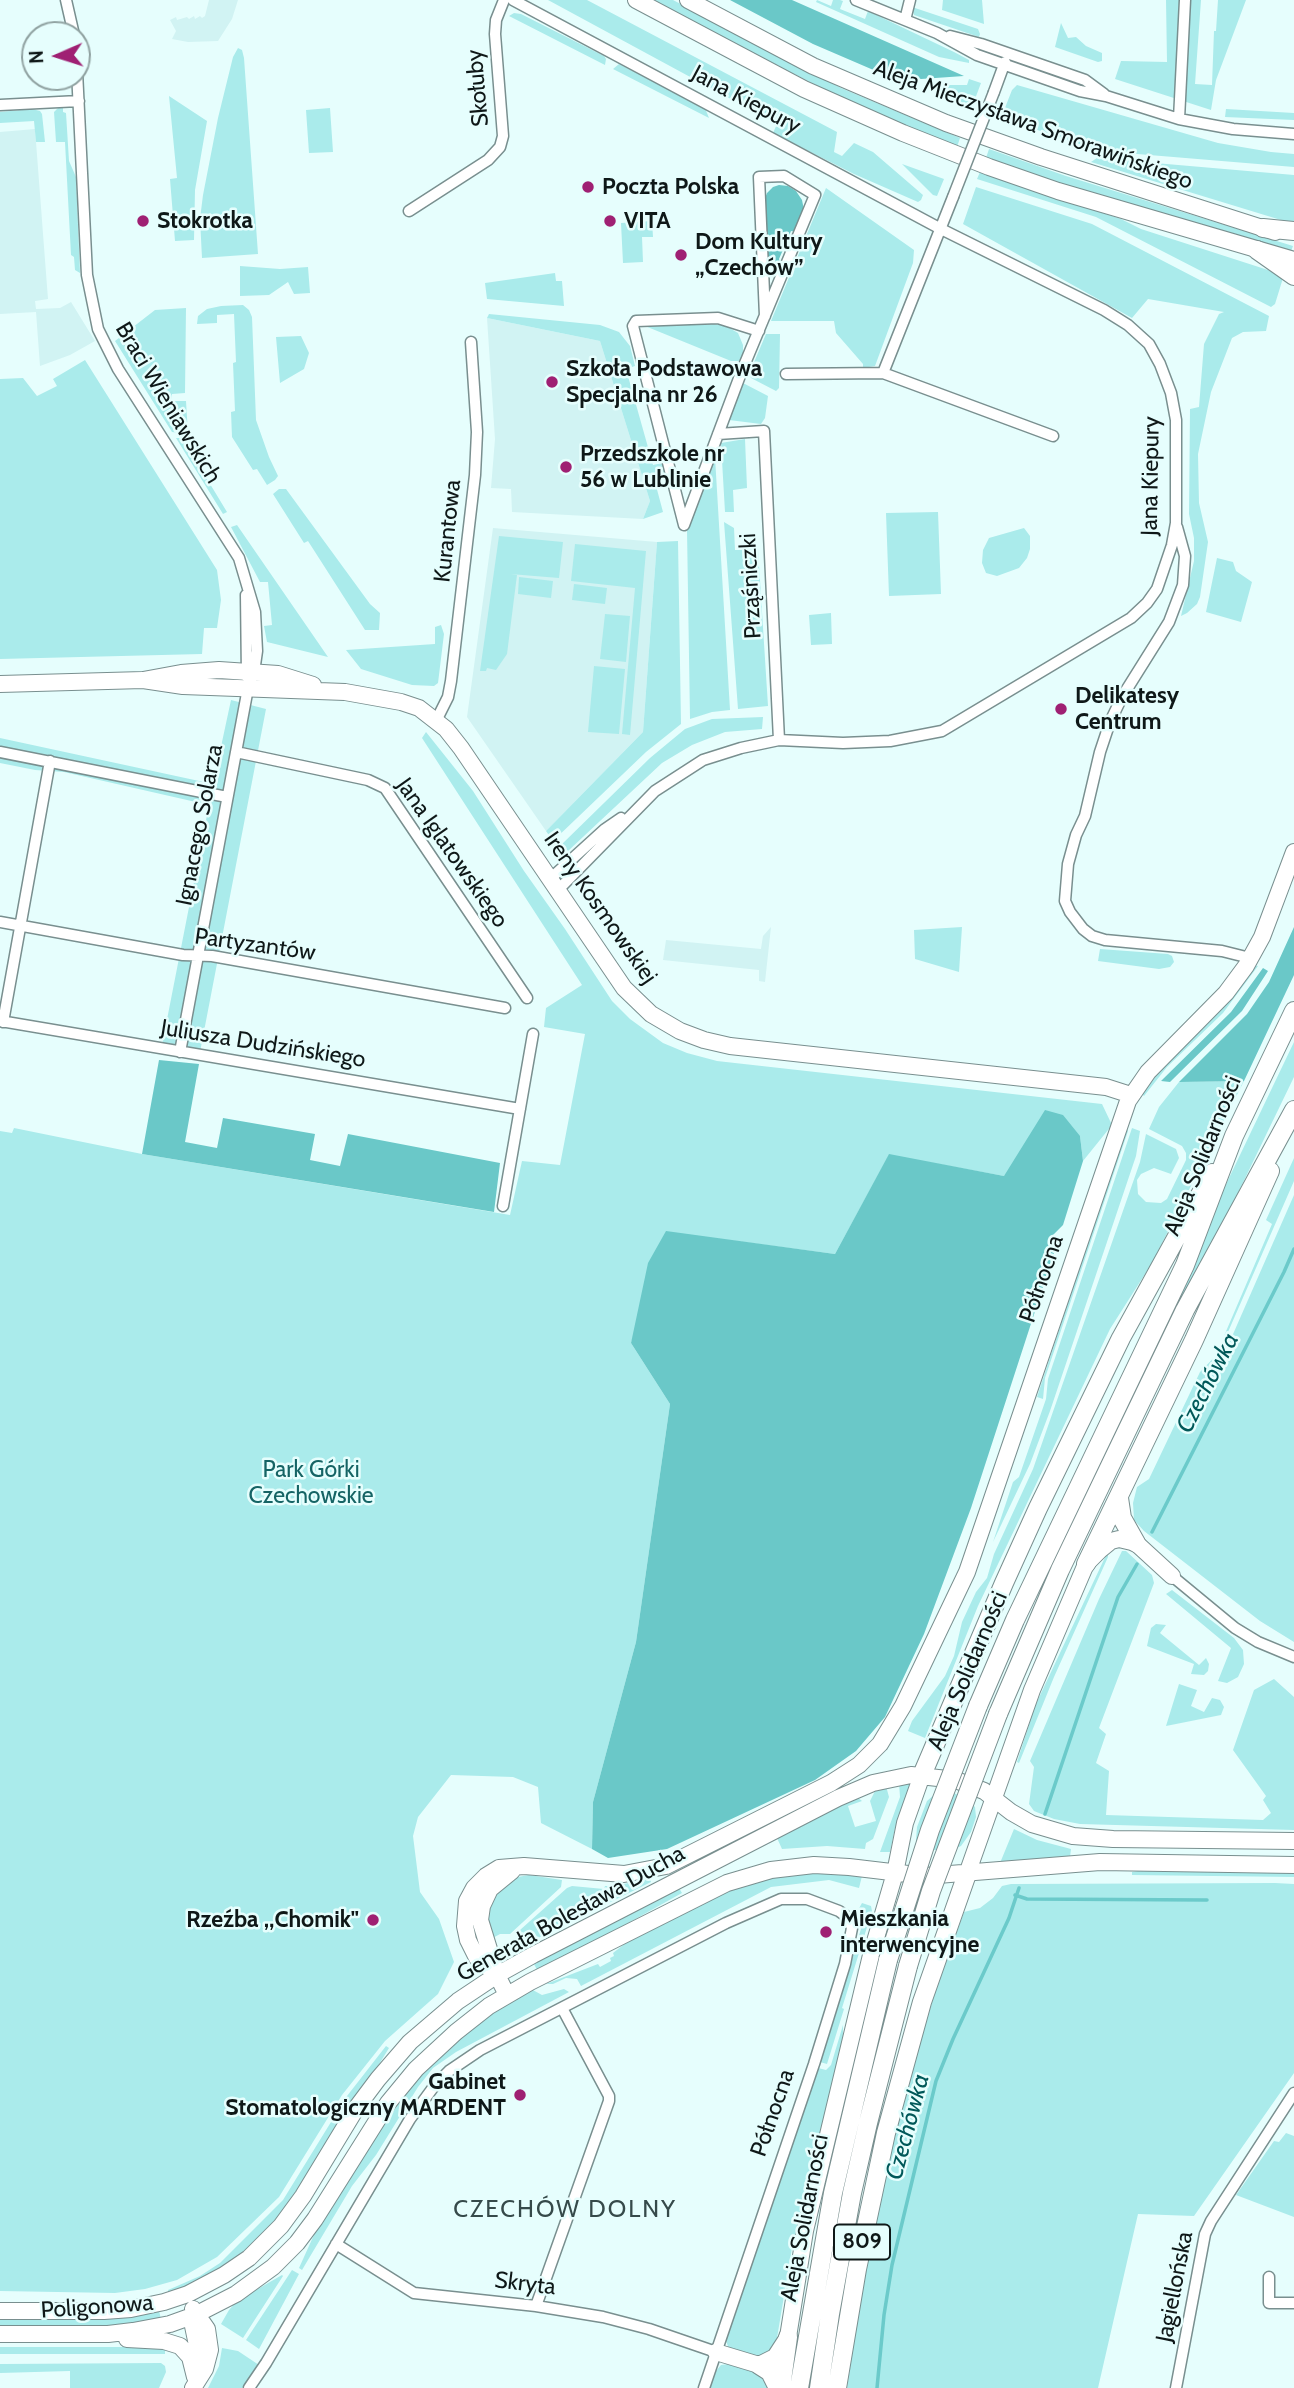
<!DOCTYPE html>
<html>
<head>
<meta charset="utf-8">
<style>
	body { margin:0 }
	#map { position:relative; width:1294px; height:2388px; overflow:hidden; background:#e6fefd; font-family:Cabin,sans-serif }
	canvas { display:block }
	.north { position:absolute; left:21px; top:21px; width:70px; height:70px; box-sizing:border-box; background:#e6fefd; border:2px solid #90a2a1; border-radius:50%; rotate:267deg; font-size:19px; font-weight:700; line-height:28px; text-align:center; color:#0f1818 }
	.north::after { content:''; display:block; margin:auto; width:24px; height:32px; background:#9f2073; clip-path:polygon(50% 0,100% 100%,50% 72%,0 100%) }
</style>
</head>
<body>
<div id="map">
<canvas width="1294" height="2388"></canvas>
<div class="north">N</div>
</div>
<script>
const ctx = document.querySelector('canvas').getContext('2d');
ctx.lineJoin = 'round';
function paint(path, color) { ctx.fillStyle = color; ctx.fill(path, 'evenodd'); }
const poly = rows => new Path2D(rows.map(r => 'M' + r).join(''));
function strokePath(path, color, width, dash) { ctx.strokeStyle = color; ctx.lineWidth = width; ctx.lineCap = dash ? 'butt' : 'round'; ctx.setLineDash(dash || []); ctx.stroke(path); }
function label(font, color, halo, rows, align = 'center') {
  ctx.font = font + ' Cabin,sans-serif'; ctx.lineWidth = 5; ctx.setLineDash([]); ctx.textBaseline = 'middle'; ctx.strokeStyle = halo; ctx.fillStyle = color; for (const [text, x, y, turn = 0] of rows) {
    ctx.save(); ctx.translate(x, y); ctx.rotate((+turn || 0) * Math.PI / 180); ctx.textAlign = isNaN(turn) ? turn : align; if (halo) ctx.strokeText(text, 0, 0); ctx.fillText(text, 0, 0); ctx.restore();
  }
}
const built = poly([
	[209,0,238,0,232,19,218,41,188,42,172,39,176,31,170,20,176,17,177,20,187,17,189,19,194,16,195,19,200,16,202,18,205,16],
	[35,129,48,299,35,301,36,309,60,308,71,302,95,341,70,355,40,366,36,312,0,314,0,132],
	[487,318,600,341,650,501,643,519,512,512,511,489,491,488,495,439],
	[493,528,657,542,643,732,546,831,467,717],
	[771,927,765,982,759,981,759,970,663,960,666,940,761,949,763,936]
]);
const green = poly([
	[548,0,587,0,837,132,834,152,842,156,854,143,873,152,923,195,921,200,918,202,854,174,773,133,777,124],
	[651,0,673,0,841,88,960,138,957,147,837,96],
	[817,0,831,6,833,0,840,0,843,1,840,9,865,19,868,11,954,52,969,60,969,63,939,57,816,2],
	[943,0,982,0,984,24,942,10],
	[1166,0,1201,0,1195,84,1212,85,1214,31,1216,31,1218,0,1246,0,1216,80,1211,110,1115,79,1121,61,1167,62],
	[912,7,978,29,980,34,979,37,914,15],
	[514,13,521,14,604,56,606,59,605,65,509,16],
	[1061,23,1068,38,1076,37,1086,46,1102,53,1102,61,1098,62,1055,47],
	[238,48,242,50,244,58,258,254,202,258,200,219,203,195,218,118,233,57],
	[619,64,705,108,709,118,613,69],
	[969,79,981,83,972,107,927,87,927,85,967,85],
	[1017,85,1218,143,1271,152,1294,154,1294,167,1101,151,1001,118,1012,90],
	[169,96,207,121,195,190,194,240,175,241,170,179,177,178],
	[59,107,63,108,63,112,66,113,69,161,76,177,80,273,75,270,74,257,71,255,65,142,56,142,54,112],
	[330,108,333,152,309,153,306,110],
	[32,109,40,111,42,114,45,142,36,142,34,121,0,123,0,112],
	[1226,109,1294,113,1294,120,1225,117],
	[989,149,1066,176,1293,246,1291,251,1061,184,986,158],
	[1097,158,1294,175,1294,224,1091,162],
	[902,164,944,179,937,196,933,195],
	[980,172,1121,219,1141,229,1268,270,1283,278,1275,304,1271,307,1096,217,977,179],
	[976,187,1092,224,1269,316,1266,331,1243,332,1232,338,1211,392,1198,454,1199,503,1208,542,1200,597,1197,604,1187,613,1181,616,1194,561,1194,538,1189,514,1190,409,1199,407,1204,344,1219,314,1224,312,1148,299,1132,318,963,224],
	[826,188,914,250,913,263,875,366,863,368,863,364,836,333,834,321,771,321],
	[652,221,653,237,642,237,643,262,623,263,621,223],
	[240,266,280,269,308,267,310,293,294,294,288,282,269,295,240,296],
	[555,273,556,281,562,281,564,306,487,299,485,283],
	[243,305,249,310,252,317,256,420,269,457,278,476,275,480,267,485,257,469,253,470,232,437,231,412,235,411,233,363,236,362,234,314,217,315,217,323,197,324,198,316,207,309,221,306],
	[186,308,185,393,172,394,172,401,186,401,188,434,172,432,115,341,155,310],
	[489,314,600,325,619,332,630,346,635,366,626,369,653,465,662,463,665,479,655,482,663,512,643,519,650,501,600,341,487,318],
	[714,324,726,326,738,333,743,345,743,355,739,361,731,361,645,326],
	[766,334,780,334,779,388,776,391,751,378,749,374],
	[301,336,309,353,304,369,280,383,276,337],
	[85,360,217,570,221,600,217,628,204,628,202,654,0,659,0,379,23,378,37,396,57,386,53,379],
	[743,383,768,396,765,418,761,424,729,420],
	[176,438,188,438,201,469,227,512,223,514],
	[745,439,747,488,733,490,734,512,725,512,721,443],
	[715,457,730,710,712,712,690,719,687,530],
	[279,489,286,489,370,604,380,613,379,630,365,630,308,541,304,543,273,494],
	[938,512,941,594,889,596,886,513],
	[724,522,734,528,735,550,758,549,768,706,738,709],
	[237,525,328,657,267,642,264,626,272,625,268,582,260,582,231,527],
	[1024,528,1030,536,1030,549,1027,558,1019,568,997,576,986,573,982,563,983,550,989,538],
	[499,536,563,542,559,578,510,574,517,575,507,654,496,670,487,668,486,671,480,671],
	[678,541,681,724,646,752,553,841,546,831,643,732,657,542],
	[575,544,646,551,630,735,622,734,635,588,571,581],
	[1217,558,1233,562,1236,571,1252,582,1241,622,1206,612],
	[519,577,553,581,551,598,518,594],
	[574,584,607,588,605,604,572,600],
	[831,613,832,644,811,645,809,615],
	[605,614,630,616,626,662,600,659],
	[441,625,444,634,438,683,434,686,412,685,361,669,346,650,435,644,435,627],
	[594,666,625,669,619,734,588,732],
	[231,700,266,709,200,1052,162,1045,209,805,64,772,35,770,0,763,0,738,213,784],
	[763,717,762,729,725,732,692,745,662,763,568,851,560,846,650,758,685,729,712,719],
	[426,732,473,791,524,871,565,929,612,1001,630,1019,663,1043,687,1053,717,1061,1102,1104,1112,1125,1083,1161,1080,1136,1004,1176,889,1155,835,1254,666,1232,631,1343,670,1404,636,1642,593,1802,592,1849,541,1823,538,1787,513,1777,451,1775,418,1817,413,1836,420,1892,439,1919,454,1962,438,1994,385,2041,342,2095,279,2197,217,2257,177,2280,145,2289,115,2293,0,2291,0,1131,12,1133,14,1128,142,1154,510,1215,522,1161,560,1165,585,1034,544,1027,546,1008,582,985,422,738],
	[962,927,959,972,915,959,914,930],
	[1100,949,1168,954,1172,956,1174,962,1170,967,1159,969,1098,961],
	[1254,965,1258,966,1223,1013,1167,1067,1144,1096,1142,1094,1162,1067,1225,1004],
	[1294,1042,1294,1077,1122,1433,1110,1427],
	[1244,1081,1152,1263,1110,1329,978,1606,925,1738,908,1731,912,1721,945,1676,954,1656,962,1622,976,1592,987,1578,994,1554,1033,1469,1140,1162,1146,1134,1176,1149,1179,1158,1171,1174,1154,1168,1141,1174,1137,1180,1138,1194,1146,1202,1161,1203,1167,1199,1186,1160,1186,1153,1182,1146,1149,1129,1159,1107,1179,1082],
	[1126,1127,1128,1131,1045,1378,1043,1399,1037,1397],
	[1132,1128,1140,1131,1136,1156,1050,1411,1030,1464,993,1542,1013,1482,1019,1477,1046,1399,1048,1379],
	[1294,1158,1294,1181,1228,1332,1224,1336,1272,1224,1266,1220],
	[1294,1195,1294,1642,1260,1621,1144,1531,1134,1520,1133,1503,1137,1487,1149,1479,1200,1372,1230,1341],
	[1108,1551,1108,1557,1054,1677,1019,1763,1017,1762,1035,1706],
	[1122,1551,1126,1551,1152,1575,1154,1583,1099,1728,1106,1734,1096,1763,1109,1771,1106,1815,1263,1820,1271,1813,1263,1800,1266,1796,1233,1750,1254,1690,1274,1679,1294,1697,1294,1830,1080,1824,1054,1819,1034,1811,1029,1804,1034,1767,1030,1761,1099,1599],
	[1172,1590,1234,1638,1243,1650,1244,1664,1238,1677,1227,1683,1218,1681,1231,1648,1166,1594],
	[1156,1624,1166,1625,1160,1633,1199,1665,1206,1658,1209,1664,1208,1671,1204,1675,1191,1674,1194,1664,1147,1646,1151,1628],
	[1179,1684,1197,1690,1191,1706,1204,1712,1212,1698,1220,1700,1224,1707,1221,1715,1166,1726],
	[911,1782,895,1828,890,1852,880,1852,900,1797,899,1783],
	[886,1786,889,1797,873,1839,866,1843,865,1849,827,1846,782,1849,777,1838,857,1797,862,1801,848,1806,855,1827,876,1821,870,1801,876,1789],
	[943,1792,954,1793,968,1800,975,1807,976,1817,971,1832,961,1846,952,1850,931,1850,920,1846,916,1840,917,1827,927,1801,935,1794],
	[1014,1829,1037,1840,1071,1849,1070,1857,1000,1863],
	[1143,1870,1294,1873,1294,1877,1132,1875,1132,1872],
	[831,1872,862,1876,859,1888,829,1880,771,1887,581,1986,577,1979,566,1978,553,1984,546,1984,598,1964,600,1967,611,1961,610,1958,614,1956,613,1953,636,1935,715,1895,762,1879,805,1873],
	[529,1875,562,1880,561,1887,510,1934,500,1934,491,1939,486,1926,491,1896,512,1878],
	[650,1878,651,1882,524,1945,519,1936,520,1930,567,1888,572,1886,604,1889,605,1886,615,1886],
	[1275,1883,1294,1884,1294,2073,1194,2216,1138,2214,1098,2388,847,2388,867,2256,901,2106,934,1996,964,1912,980,1908,993,1898,1002,1886,1011,1884],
	[679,1888,682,1893,603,1937,537,1970,533,1962],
	[862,1903,871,1906,872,1911,842,2008,844,2009,827,2064,820,2062,861,1929,857,1912],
	[531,1989,542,1995,564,1989,569,1992,456,2052,433,2068,418,2087,376,2155,352,2186,302,2270,299,2268,318,2226,384,2120,417,2078,444,2052,485,2018],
	[843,2025,843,2060,792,2248,775,2350,764,2360,729,2349,726,2341,818,2068,826,2070,831,2065],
	[386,2046,389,2048,373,2074,282,2213,256,2242,238,2257,198,2282,168,2293,168,2290,200,2276,220,2263,283,2200,347,2096],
	[1286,2133,1294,2136,1294,2217,1236,2195,1274,2141,1279,2142],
	[292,2270,299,2274,259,2349,246,2340],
	[282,2275,283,2276,243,2338,221,2324,229,2310,237,2301],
	[159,2311,161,2319,112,2326,0,2327,0,2318],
	[0,2347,165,2347,165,2354,0,2354],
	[222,2348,238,2351,259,2365,242,2388,208,2388,219,2366],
	[161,2363,165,2366,166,2372,159,2388,70,2388,70,2371,0,2373,0,2364],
	[729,2364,764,2374,770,2388,710,2388,716,2371,721,2365]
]);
const forest = poly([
	[730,0,792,0,964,76,921,79,915,77,899,81,813,44],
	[779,185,788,186,796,191,802,200,804,210,796,232,791,231,779,259,780,262,774,263,766,253,763,203,767,193,773,187],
	[1294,927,1294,975,1244,1081,1179,1082,1247,1014,1269,982],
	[1263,968,1268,971,1242,1011,1170,1082,1161,1081,1231,1012],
	[159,1060,199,1064,185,1142,217,1148,223,1118,315,1134,310,1160,340,1166,348,1134,500,1163,494,1212,142,1154],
	[1045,1110,1063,1115,1080,1136,1083,1161,1063,1225,1052,1236,1050,1249,1054,1253,971,1508,924,1634,885,1717,856,1751,815,1780,667,1849,608,1858,592,1849,593,1802,636,1642,670,1404,631,1343,648,1263,666,1231,835,1254,889,1154,1004,1176]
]);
const stream = poly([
	[1152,1532,1284,1272,1294,1249],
	[1045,1814,1118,1597,1137,1564],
	[1015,1895,1027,1899,1207,1900],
	[877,2388,884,2315,892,2265,936,2081,953,2039,1009,1918,1019,1888]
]);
const street = poly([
	[66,0,74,35],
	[513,0,941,229,1104,310,1128,325,1149,344,1160,364,1171,393,1176,420,1176,523,1172,545,1157,589,1147,603,1131,618,942,731,890,741,843,743,779,740,741,748,703,760,655,791,558,890],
	[856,0,937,33,977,55,1080,91,1106,96,1179,119,1233,129,1294,134],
	[905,20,910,0],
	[950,36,981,44,1085,80,1104,94],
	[77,71,87,275,98,329,118,369,239,558,255,612,257,651,254,672,248,688,180,1052],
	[994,92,1005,62],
	[0,105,79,101],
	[1179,119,1185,0],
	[409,211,488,160,500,147,503,136,495,34,496,20,504,0],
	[883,373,953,197],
	[786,374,883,373,1053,436],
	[718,434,764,431,779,740],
	[684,525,741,373,815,195,784,176,759,177,765,316],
	[684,525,633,326,636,321,718,318,759,331],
	[1177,527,1185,556,1183,585,1169,622,1122,697,1110,722,1100,752,1085,816,1076,835,1068,864,1065,901,1070,912,1083,929,1092,936,1105,940,1222,951,1250,958],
	[246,595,247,677],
	[436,721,448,697,451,681,475,475,477,432,471,342],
	[0,752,227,797],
	[236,752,368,780,385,788,527,998],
	[550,879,605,829,621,818],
	[0,922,183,955,212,956,505,1008],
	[0,1021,520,1109],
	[3,1022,50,761],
	[503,1206,533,1034],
	[1172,1576,1235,1628,1258,1642,1294,1657],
	[336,2244,414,2293,536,2306,603,2317,649,2329,716,2352],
	[1269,2277,1269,2303,1294,2303],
	[536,2306,609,2101,609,2096,562,2008],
	[249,2388,266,2363,410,2119,435,2085,449,2071,480,2050,726,1923,781,1899,807,1899,839,1911,847,1917,852,1928,845,1964,814,2064,704,2388],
	[1176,2388,1205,2234,1211,2221,1294,2093]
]);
const secondary = poly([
	[636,0,804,89,903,133,989,167,1058,191,1294,260],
	[688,0,813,66,946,123,1041,157,1275,232],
	[143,680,183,686,345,692,401,702,419,708,446,729,461,748,624,988,651,1014,680,1031,704,1040,730,1046,1106,1087,1131,1095],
	[0,684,143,680,181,673,219,670,278,674,313,685],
	[967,1874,1032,1690,1086,1564,1100,1550,1111,1541,1119,1539,1136,1543,1172,1576],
	[497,1975,477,1958,468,1940,465,1926,467,1901,474,1888,486,1876,499,1868,524,1866,624,1874,666,1866,831,1783,859,1765,880,1744,903,1706,967,1572,1128,1101,1148,1072,1226,993,1246,966,1262,937,1294,852],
	[507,1995,497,1975,480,1920,482,1906,490,1889,512,1871],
	[0,2311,104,2311,131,2309,164,2302,188,2294,224,2275,249,2258,281,2226,303,2196,357,2107,378,2079,410,2042,458,2001,497,1975,533,1955,838,1798,873,1783,911,1775,956,1780,984,1791,1011,1812,1032,1824,1073,1836,1113,1839,1294,1841],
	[195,2315,193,2326,198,2350,197,2368],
	[0,2334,108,2334,133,2331,170,2324,195,2315,236,2294,273,2267,297,2243,315,2219,388,2103,416,2069,456,2032,489,2006,530,1982,727,1883,771,1870,814,1865,849,1867,925,1876,1100,1862,1294,1865],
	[127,2339,164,2341,180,2346,190,2357,195,2377],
	[716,2352,759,2365,775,2357,788,2337,805,2231,871,1955,895,1873,905,1823,922,1775],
	[193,2388,205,2369,210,2350,207,2329,193,2309]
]);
const primary = poly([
	[1263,228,1294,231],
	[1257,250,1294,276],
	[1119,1498,1122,1518,1136,1543],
	[1086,1564,1194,1340,1270,1171],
	[978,1706,1015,1620,1185,1265,1234,1136,1294,1011],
	[998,1714,1060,1570,1185,1310,1294,1110],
	[922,1775,1004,1583,1038,1508,1121,1338,1212,1173],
	[759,2365,770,2372,778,2388],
	[781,2388,788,2337],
	[799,2388,833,2193,888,1960],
	[819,2388,830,2314,852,2193,868,2123,908,1966],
	[837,2388,857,2269,886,2133,922,2002,967,1874]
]);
const streetBridge = poly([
	[953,197,994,92]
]);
const primaryBridge = poly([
	[888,1960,930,1830,978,1706],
	[908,1966,931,1891,998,1714]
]);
const markers = [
	[588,187,7,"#9f2073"],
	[143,221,7,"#9f2073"],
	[610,221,7,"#9f2073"],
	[681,255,7,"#9f2073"],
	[552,382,7,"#9f2073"],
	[566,467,7,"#9f2073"],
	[1061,709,7,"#9f2073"],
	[373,1920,7,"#9f2073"],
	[826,1932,7,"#9f2073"],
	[520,2095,7,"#9f2073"]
];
const shields = [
	[862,2242,56]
];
const shieldNames = [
	["809",862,2242]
];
const streetNames = [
	["Skołuby",478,88,-95],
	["Jana Kiepury",746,100,28],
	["Aleja Mieczysława Smorawińskiego",1033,125,20],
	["Braci Wieniawskich",168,403,59],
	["Jana Kiepury",1151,476,-89],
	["Kurantowa",448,531,-84],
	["Prząśniczki",751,586,-93],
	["Ignacego Solarza",200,825,-79],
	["Jana Iglatowskiego",452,853,55],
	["Ireny Kosmowskiej",600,908,55],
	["Partyzantów",255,945,8],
	["Juliusza Dudzińskiego",263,1044,9],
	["Aleja Solidarności",1203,1156,-68],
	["Północna",1042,1279,-71],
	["Aleja Solidarności",968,1671,-67],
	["Generała Bolesława Ducha",571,1914,-29],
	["Północna",773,2113,-71],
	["Aleja Solidarności",805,2218,-79],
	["Skryta",525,2284,7],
	["Jagiellońska",1175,2287,-79],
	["Poligonowa",97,2307,-4]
];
const poiNames = [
	["Poczta Polska",602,187],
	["Stokrotka",157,221],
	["VITA",624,221],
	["Dom Kultury",695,242],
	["„Czechów”",695,268],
	["Szkoła Podstawowa",566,369],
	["Specjalna nr 26",566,395],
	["Przedszkole nr",580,454],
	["56 w Lublinie",580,480],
	["Delikatesy",1075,696],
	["Centrum",1075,722],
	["Mieszkania",840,1919],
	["interwencyjne",840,1945],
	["Rzeźba ,,Chomik\"",359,1920,"right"],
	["Gabinet",506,2082,"right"],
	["Stomatologiczny MARDENT",506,2108,"right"]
];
const parkNames = [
	["Park Górki",311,1470],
	["Czechowskie",311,1496]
];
const waterNames = [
	["Czechówka",1208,1383,-63],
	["Czechówka",908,2127,-75]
];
const neighbourhoodNames = [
	["CZECHÓW DOLNY",565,2210]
];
paint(built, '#d1f3f3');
paint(green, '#aaebeb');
paint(forest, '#6ac8c8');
strokePath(stream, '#6bcaca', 3.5);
strokePath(street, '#798f8f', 13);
strokePath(secondary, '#798f8f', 18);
strokePath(primary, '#798f8f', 20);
strokePath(street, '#fff', 10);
strokePath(secondary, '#fff', 16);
strokePath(primary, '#fff', 18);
strokePath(streetBridge, '#798f8f', 13, []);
strokePath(primaryBridge, '#798f8f', 20, []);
strokePath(streetBridge, '#fff', 10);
strokePath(primaryBridge, '#fff', 18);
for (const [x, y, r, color] of markers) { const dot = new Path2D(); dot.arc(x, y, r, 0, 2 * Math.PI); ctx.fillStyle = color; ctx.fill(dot); strokePath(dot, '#e6fefd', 2.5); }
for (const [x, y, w] of shields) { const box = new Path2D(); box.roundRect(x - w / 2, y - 17.5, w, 35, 5); ctx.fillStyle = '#e6fefd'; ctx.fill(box); strokePath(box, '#0f1818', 2); }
label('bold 21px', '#0f1818', null, shieldNames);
label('23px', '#0f1818', '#e6fefd', streetNames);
label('bold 23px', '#0f1818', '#e6fefd', poiNames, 'left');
label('23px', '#156465', '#e6fefd', parkNames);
label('italic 24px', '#005859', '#e6fefd', waterNames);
ctx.letterSpacing = '2px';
label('24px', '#364a4a', '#e6fefd', neighbourhoodNames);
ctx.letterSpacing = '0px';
</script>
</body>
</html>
